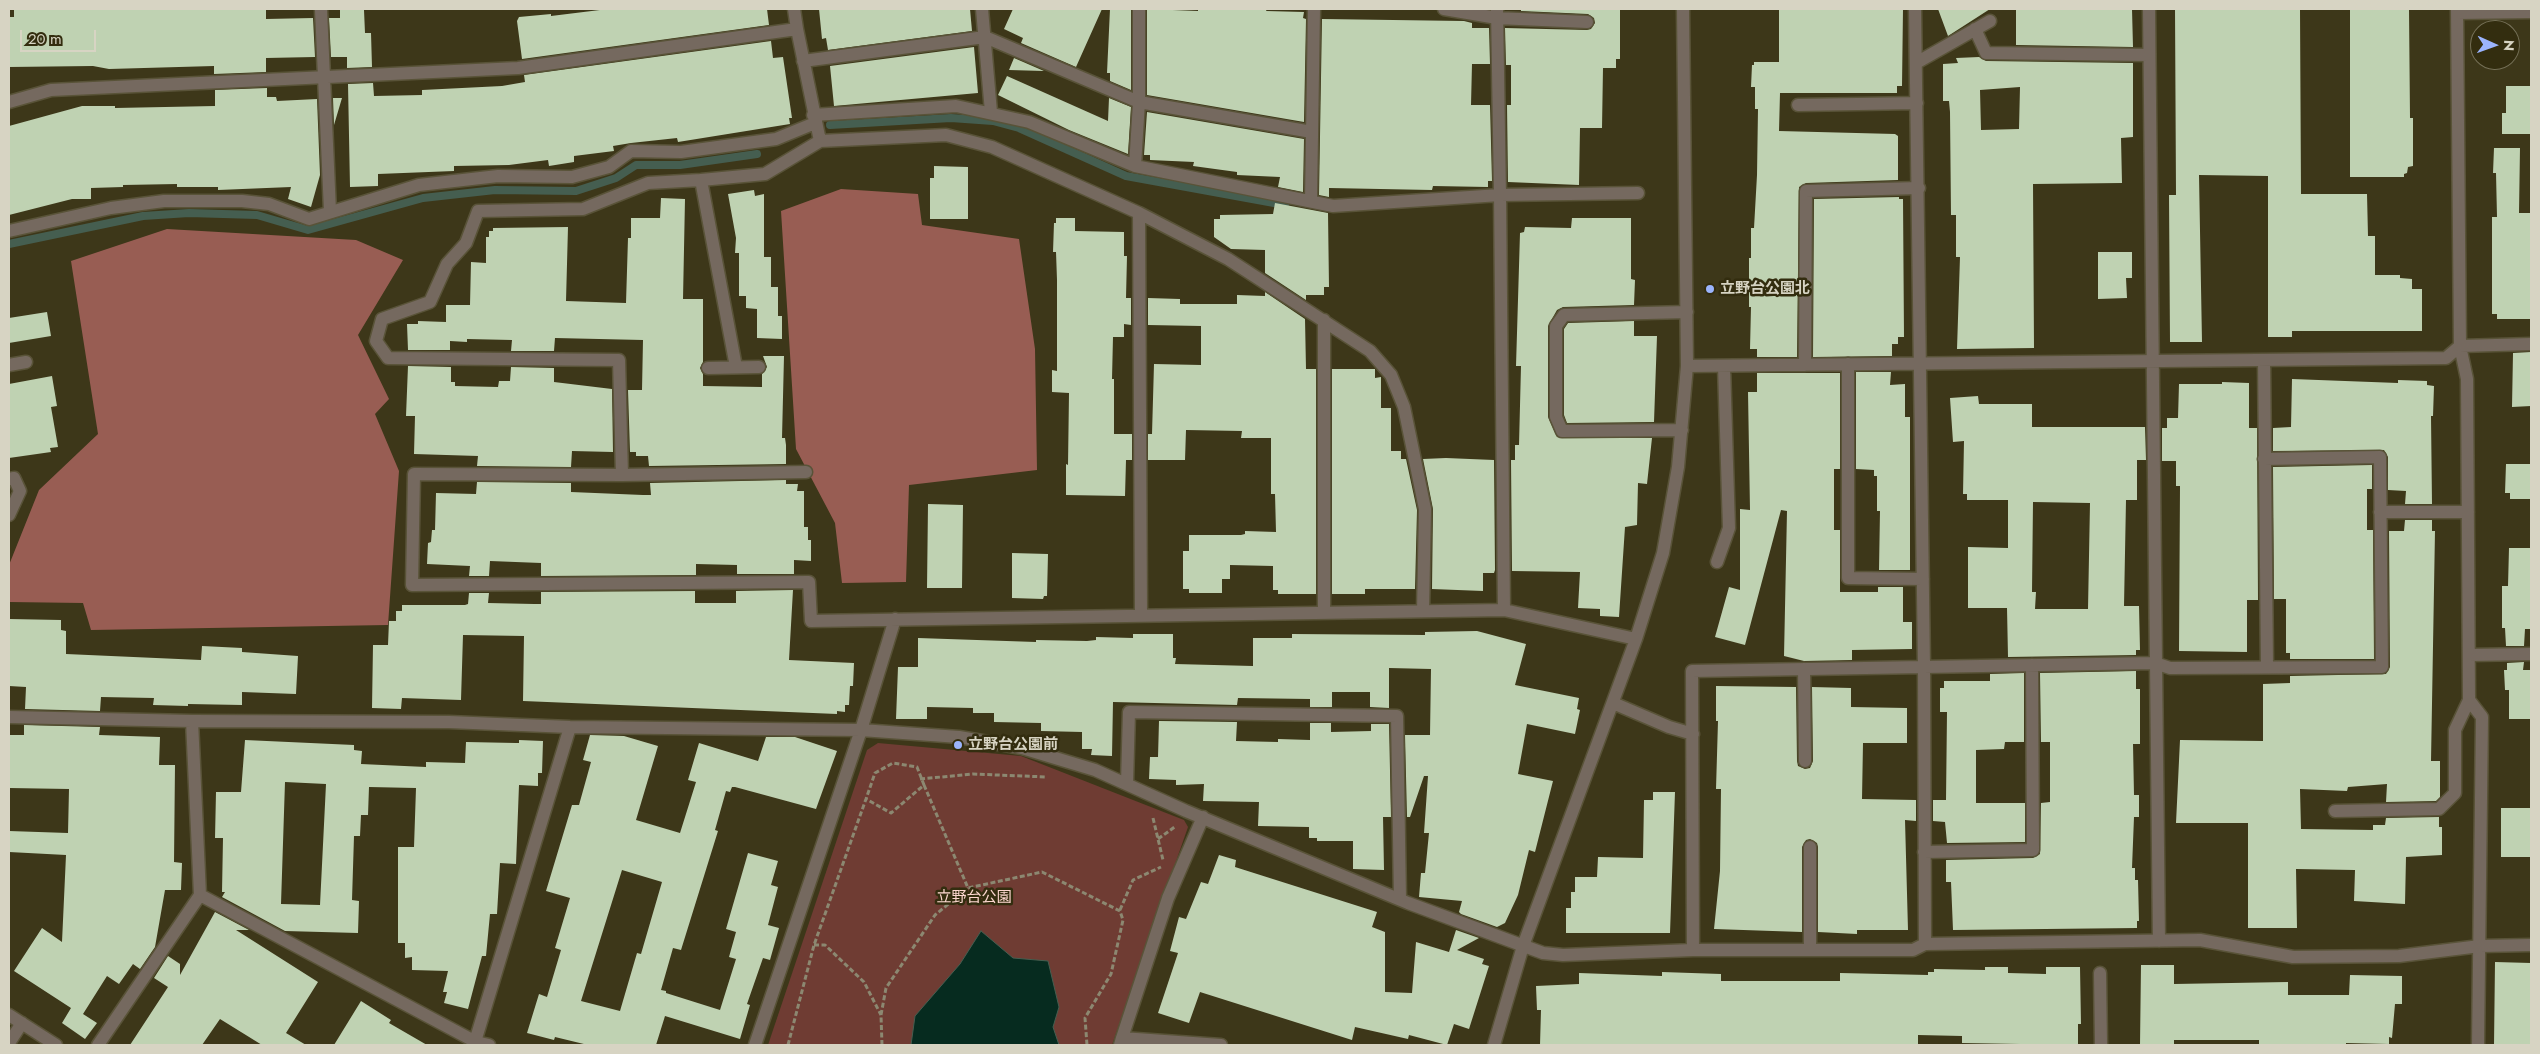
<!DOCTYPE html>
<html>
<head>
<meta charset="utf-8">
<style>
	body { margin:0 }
	#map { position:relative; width:2540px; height:1054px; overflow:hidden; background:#3d3719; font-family:Jost,sans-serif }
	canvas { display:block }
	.frame { position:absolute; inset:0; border:10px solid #d7d4c3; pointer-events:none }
	.north { position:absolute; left:2470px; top:20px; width:50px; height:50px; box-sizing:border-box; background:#332d0f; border:1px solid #757057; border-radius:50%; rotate:92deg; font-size:14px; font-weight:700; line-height:20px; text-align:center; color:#d7d4c3 }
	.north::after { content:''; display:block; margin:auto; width:18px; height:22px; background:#9bb4fd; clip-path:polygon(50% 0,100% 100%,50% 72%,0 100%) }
	.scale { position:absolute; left:20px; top:30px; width:76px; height:22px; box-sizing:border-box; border:2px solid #d7d4c3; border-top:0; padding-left:6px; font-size:15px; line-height:18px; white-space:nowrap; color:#d7d4c3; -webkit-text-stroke:4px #332d0f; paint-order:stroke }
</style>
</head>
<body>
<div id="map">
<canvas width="2540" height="1054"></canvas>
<div class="frame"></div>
<div class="north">N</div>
<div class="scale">20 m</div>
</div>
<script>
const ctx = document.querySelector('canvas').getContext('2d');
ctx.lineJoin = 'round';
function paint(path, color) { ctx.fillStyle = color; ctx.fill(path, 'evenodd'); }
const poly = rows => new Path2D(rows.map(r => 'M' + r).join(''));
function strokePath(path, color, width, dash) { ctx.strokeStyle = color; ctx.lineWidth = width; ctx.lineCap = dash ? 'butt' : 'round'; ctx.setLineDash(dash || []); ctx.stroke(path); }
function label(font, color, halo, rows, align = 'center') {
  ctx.font = font + ' Jost,"Noto Sans JP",sans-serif'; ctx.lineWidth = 5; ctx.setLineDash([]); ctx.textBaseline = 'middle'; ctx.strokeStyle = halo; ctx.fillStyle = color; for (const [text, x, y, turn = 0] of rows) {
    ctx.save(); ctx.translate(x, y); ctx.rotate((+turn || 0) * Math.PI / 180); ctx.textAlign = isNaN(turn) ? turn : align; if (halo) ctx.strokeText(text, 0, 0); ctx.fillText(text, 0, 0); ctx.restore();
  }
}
const green = poly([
	[878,743,1021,756,1184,820,1188,827,1112,1045,768,1045,867,750]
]);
const forest = poly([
	[841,189,918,194,922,225,1019,239,1035,349,1037,470,909,485,906,582,842,583,835,523,796,449,781,211],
	[167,229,356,240,403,260,358,335,389,399,375,414,399,471,388,625,91,630,83,603,9,602,9,565,39,490,98,434,71,261]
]);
const water = poly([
	[981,931,1013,958,1048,961,1059,1007,1053,1027,1059,1045,911,1045,915,1016,960,964,981,931]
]);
const stream = poly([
	[830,125,951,118,993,121,1019,128,1126,176,1285,205],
	[9,244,143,216,189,213,257,215,308,230,423,198,495,190,576,191,616,178,636,165,680,165,757,154]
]);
const building = poly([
	[14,9,266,10,266,19,313,18,315,57,266,58,266,72,214,74,214,66,109,69,93,66,9,67,9,17,14,17],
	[608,9,767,9,769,25,522,59,517,21,519,17,551,14,551,16],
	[819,9,970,9,972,31,828,50,826,38,822,39],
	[1013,9,1102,9,1076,67,1021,43,1023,38,1004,29],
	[1110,9,1131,9,1131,90,1110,81,1110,73,1107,73],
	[1147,9,1198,11,1198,9,1267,9,1266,11,1304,12,1303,18,1306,19,1304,122,1147,95],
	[1521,9,1620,9,1620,59,1616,59,1616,68,1603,68,1602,128,1580,128,1579,185,1508,182,1507,105,1511,105,1511,65,1506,65,1505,28,1587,30,1591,29,1595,23,1594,18,1588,14,1521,11],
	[1779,9,1903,9,1902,86,1897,86,1897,93,1780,93,1779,131,1895,134,1898,136,1898,180,1806,183,1799,187,1797,357,1757,357,1757,349,1750,349,1751,307,1749,307,1749,258,1751,258,1751,228,1754,228,1757,175,1758,109,1755,109,1755,87,1751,87,1752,65,1754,65,1754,62,1779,62],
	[1938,9,1990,9,1948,36],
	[2016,9,2132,9,2133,47,2016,45],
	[2175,9,2300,9,2301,194,2367,194,2368,236,2375,236,2375,275,2400,275,2400,278,2412,279,2412,289,2422,289,2422,331,2292,331,2292,337,2268,337,2268,176,2199,175,2202,342,2170,342,2169,195,2176,195],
	[2350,9,2409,9,2410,118,2413,118,2413,166,2408,167,2407,173,2404,174,2404,177,2350,177],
	[340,10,364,10,365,33,371,33,372,67,347,68,347,57,331,57,329,18,340,18],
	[1322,19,1464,21,1472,23,1472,28,1489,28,1490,64,1472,64,1471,105,1490,105,1492,181,1488,181,1488,187,1433,186,1432,190,1329,188,1329,197,1319,195],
	[771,41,773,58,783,57,792,118,789,118,790,124,678,142,677,138,631,143,613,146,614,151,574,156,574,162,549,166,548,160,509,165,454,166,454,171,378,174,378,186,350,187,348,84,373,83,374,96,422,95,422,90,502,86,525,82,524,75],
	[974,47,978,93,834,106,830,66],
	[1979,57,1986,61,2133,63,2133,137,2121,138,2122,183,2033,184,2034,348,1957,349,1960,257,1956,257,1956,215,1951,215,1950,112,1949,101,1943,101,1943,64,1958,63,1956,58],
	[2020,87,2019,129,1981,130,1980,90],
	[1014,58,1044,71,1009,70],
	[1007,76,1108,121,1109,98,1131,107,1128,154,1069,130,998,95],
	[2506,86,2531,86,2531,134,2502,134,2502,113,2506,113],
	[267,88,267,97,276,97,277,101,317,99,320,175,311,207,288,199,291,187,218,190,218,187,177,187,177,184,123,185,123,187,91,188,91,199,72,199,9,215,9,126,82,106,115,106,115,108,215,106,215,90],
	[333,98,342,98,334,125],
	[1147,112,1304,139,1303,192,1278,187,1280,177,1237,175,1237,172,1193,166,1194,162,1150,160,1150,155,1144,155],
	[2494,148,2520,148,2519,213,2531,213,2531,319,2497,319,2497,314,2492,314,2492,217,2497,217,2496,173,2493,173],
	[934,166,968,167,968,219,930,219,930,178,934,178],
	[754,190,755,196,764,194,764,257,771,257,771,287,778,287,778,316,782,316,782,339,757,338,757,309,746,308,746,296,739,296,739,253,735,253,736,238,728,194],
	[1899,197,1899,199,1903,199,1904,337,1898,337,1898,344,1892,344,1892,356,1813,357,1814,199],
	[661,198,685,199,683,299,703,299,703,362,700,368,703,374,703,386,762,387,762,374,767,367,763,356,784,356,782,438,785,438,786,445,786,464,649,466,648,456,636,456,636,452,630,452,628,390,642,390,643,340,555,338,554,351,511,351,512,340,467,339,467,342,450,341,450,350,408,350,407,324,418,324,418,321,446,322,446,305,470,305,471,262,486,263,486,237,489,237,489,231,493,231,493,228,568,227,566,301,626,303,628,238,631,238,631,218,660,218],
	[1275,203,1328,213,1329,287,1324,287,1324,295,1306,295,1306,300,1265,273,1265,250,1231,249,1214,237,1214,219,1220,219,1220,215,1273,214],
	[1056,218,1075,218,1075,231,1124,232,1124,256,1127,256,1126,298,1131,298,1131,325,1124,324,1124,337,1113,337,1112,379,1114,379,1114,434,1132,434,1132,460,1126,460,1125,496,1066,495,1066,464,1068,465,1069,393,1052,392,1052,370,1057,371,1057,280,1056,252,1053,252,1054,223,1056,223],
	[1572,218,1631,218,1631,279,1635,280,1634,305,1563,307,1557,310,1548,326,1548,417,1557,437,1652,438,1647,484,1638,483,1637,525,1625,527,1619,617,1600,616,1600,609,1578,608,1580,572,1512,571,1511,460,1515,460,1515,445,1519,445,1521,366,1516,366,1520,233,1524,232,1525,227,1571,228],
	[2098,252,2132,252,2132,278,2126,278,2127,298,2098,299],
	[1265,292,1305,319,1306,369,1316,369,1316,594,1278,594,1278,590,1273,590,1273,566,1230,565,1230,579,1222,579,1222,593,1189,593,1189,589,1183,589,1183,551,1189,551,1189,535,1241,535,1245,534,1245,531,1276,532,1275,494,1271,494,1271,438,1241,438,1242,431,1186,430,1185,460,1148,460,1148,434,1152,434,1154,364,1201,365,1201,326,1148,325,1148,298,1180,299,1180,304,1237,304,1237,295,1265,296],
	[47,312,51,336,9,343,9,318],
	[1634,321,1634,336,1657,336,1654,422,1567,423,1564,415,1564,329,1568,323],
	[2531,352,2531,406,2512,407,2513,353],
	[408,366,451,367,451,382,455,382,455,386,498,387,499,381,510,381,511,367,554,368,554,382,612,389,613,452,572,451,571,467,477,466,478,456,414,454,415,416,406,416],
	[1332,369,1375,369,1375,378,1381,377,1381,408,1391,408,1391,451,1401,451,1401,459,1406,459,1417,510,1415,589,1365,589,1365,594,1332,594],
	[1856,372,1891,372,1890,385,1905,384,1905,417,1910,417,1910,570,1879,570,1880,511,1877,511,1877,476,1874,476,1874,470,1856,469],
	[1757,373,1840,373,1840,469,1834,469,1834,530,1840,530,1840,592,1878,592,1878,587,1903,587,1903,622,1912,622,1912,649,1852,650,1852,660,1804,661,1784,656,1787,511,1781,510,1745,645,1715,637,1729,587,1740,590,1740,509,1750,510,1748,392,1757,392],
	[52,376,57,406,51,407,58,447,50,448,51,452,9,458,9,384],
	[2292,379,2398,383,2398,380,2427,381,2427,385,2434,386,2433,416,2431,416,2432,504,2405,504,2406,491,2388,490,2388,457,2384,450,2273,451,2273,428,2291,427],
	[2222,382,2249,383,2249,428,2257,428,2258,600,2247,600,2247,652,2179,651,2180,486,2176,486,2176,461,2162,461,2162,428,2167,428,2167,418,2178,418,2179,384,2222,384],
	[1978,396,1979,404,2032,404,2032,427,2145,427,2146,460,2137,460,2137,500,2126,500,2124,606,2139,606,2140,650,2136,650,2136,655,2008,657,2007,608,1968,608,1968,547,2008,548,2008,500,1967,500,1967,494,1963,494,1964,441,1953,442,1950,398],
	[2033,502,2090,503,2088,609,2035,609,2036,592,2032,592],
	[1446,458,1494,460,1495,570,1494,573,1483,573,1483,591,1432,589,1433,509,1423,459],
	[2506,464,2531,464,2531,499,2510,499,2510,493,2505,493],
	[2372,465,2372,489,2367,489,2367,530,2373,530,2374,659,2290,659,2290,653,2286,653,2286,599,2274,599,2273,467],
	[786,480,786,484,798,484,797,491,804,491,804,527,808,527,808,540,811,540,811,561,794,560,794,574,737,574,737,565,696,564,696,575,541,576,541,563,490,561,489,576,469,576,470,566,427,564,428,543,431,542,432,530,435,530,436,493,476,494,477,482,571,483,571,492,643,495,651,495,650,483],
	[928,504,963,505,962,588,927,588],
	[2405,520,2432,520,2432,531,2435,531,2431,761,2440,761,2440,797,2436,801,2386,802,2387,784,2348,787,2347,791,2300,789,2301,829,2373,830,2373,825,2385,825,2386,818,2439,817,2439,827,2442,827,2442,855,2406,857,2405,904,2354,901,2355,870,2296,869,2297,928,2248,928,2248,823,2176,823,2180,740,2263,741,2263,684,2290,683,2290,676,2386,674,2390,667,2389,531,2404,531],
	[2509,548,2531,548,2531,629,2525,629,2524,646,2506,646,2505,628,2502,628,2502,586,2508,586],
	[1012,553,1048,554,1047,596,1044,596,1043,599,1012,598],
	[793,590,789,660,854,663,853,686,850,686,849,705,845,705,845,712,837,711,837,714,523,701,524,636,463,635,461,700,402,698,401,709,372,708,373,645,388,645,389,621,396,621,396,611,402,611,402,605,465,605,468,604,469,593,489,593,488,603,534,604,541,604,541,592,695,591,695,603,736,603,736,591],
	[9,619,61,620,61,630,66,631,66,654,201,660,202,646,242,648,242,652,298,656,296,694,242,692,242,705,188,704,188,706,153,705,154,698,101,697,100,711,25,709,26,687,9,686],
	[1477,631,1526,644,1515,685,1579,698,1577,709,1580,710,1575,734,1527,724,1518,774,1553,781,1535,852,1529,850,1518,895,1505,923,1497,927,1461,914,1459,912,1462,901,1419,897,1421,873,1425,873,1429,833,1424,833,1428,776,1424,776,1410,817,1407,817,1405,735,1430,735,1431,669,1389,668,1389,708,1370,707,1370,692,1332,692,1332,707,1310,707,1310,699,1238,698,1237,705,1113,702,1112,756,1091,755,1092,749,1082,749,1082,732,1041,731,1041,723,994,722,994,713,973,713,973,708,927,707,927,719,896,719,898,667,918,667,918,638,1036,642,1036,640,1087,641,1096,640,1096,637,1133,638,1133,634,1173,634,1173,658,1176,658,1175,664,1253,666,1253,638,1292,638,1292,634,1425,635,1425,632],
	[2524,662,2523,670,2531,670,2531,719,2509,719,2509,690,2505,690,2504,670,2507,670,2507,663],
	[2136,671,2136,689,2140,689,2140,744,2133,744,2134,795,2139,795,2139,817,2134,817,2132,868,2135,868,2135,880,2138,880,2139,921,2137,921,2137,928,1953,930,1951,882,1946,882,1946,860,2033,858,2040,854,2041,803,2050,802,2050,742,2041,742,2040,673],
	[2024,673,2024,742,2005,742,2004,749,1976,750,1976,803,2025,803,2025,842,1947,843,1945,822,1933,821,1933,800,1946,800,1947,712,1940,712,1940,688,1944,688,1944,681,1990,681,1990,674],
	[1716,686,1796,687,1797,761,1798,766,1805,769,1810,768,1813,761,1812,687,1851,688,1851,707,1907,708,1907,743,1863,743,1862,799,1916,800,1916,821,1905,820,1908,930,1857,930,1857,934,1818,932,1818,847,1817,843,1810,839,1806,840,1802,847,1802,932,1714,929,1720,871,1721,789,1716,789,1718,721,1716,721],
	[1159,721,1237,722,1236,741,1278,742,1278,739,1310,740,1310,723,1331,723,1331,732,1371,731,1371,724,1389,724,1391,817,1383,817,1384,870,1353,869,1353,841,1317,841,1317,838,1309,838,1309,827,1258,826,1259,802,1203,801,1204,784,1176,785,1176,780,1149,779,1150,757,1158,757],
	[24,725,100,727,99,735,160,737,159,765,175,765,174,862,182,863,181,890,165,890,155,947,140,969,133,964,119,984,107,976,83,1014,97,1023,85,1039,62,1023,71,1008,14,971,42,928,62,942,66,855,9,852,9,831,68,833,69,789,9,788,9,735,24,735],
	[590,735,624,736,658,746,636,820,680,833,696,782,688,780,699,743,758,761,766,737,795,737,837,751,816,809,735,787,732,787,730,792,726,791,715,830,718,831,681,950,673,948,661,990,666,991,666,993,720,1010,736,959,729,957,736,932,726,929,748,853,778,861,771,885,778,887,768,925,779,928,770,960,763,958,747,1004,750,1005,740,1039,665,1016,656,1045,588,1045,555,1037,554,1040,527,1033,539,994,547,997,561,950,555,948,570,898,546,891,572,805,579,805,591,762,583,760],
	[622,870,662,882,641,954,637,953,620,1011,581,1001],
	[245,740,354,745,354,750,362,751,361,764,426,767,426,762,465,763,466,742,516,743,519,743,519,740,543,741,542,773,538,773,538,786,519,785,516,864,500,863,497,914,490,914,486,956,482,956,468,1009,444,1003,447,992,443,992,448,971,412,970,412,957,405,958,405,943,398,943,398,847,414,847,416,788,369,787,368,815,361,815,360,836,354,836,352,900,359,901,358,933,285,931,222,897,225,892,222,892,223,838,215,838,216,792,241,792],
	[285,782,326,784,320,905,281,904],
	[1653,792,1675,792,1670,933,1566,933,1566,908,1571,908,1571,892,1575,892,1575,877,1597,877,1598,857,1643,858,1644,800,1653,800],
	[2501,808,2531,808,2531,857,2501,857],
	[1219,855,1236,860,1235,867,1377,912,1372,927,1385,932,1385,992,1412,993,1416,942,1449,952,1456,930,1479,938,1457,950,1484,959,1482,964,1489,966,1469,1029,1454,1024,1447,1045,1409,1035,1408,1039,1355,1027,1352,1040,1200,992,1189,1023,1158,1013,1178,953,1170,951,1179,917,1186,919,1201,882,1208,884],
	[215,912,249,930,236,930,318,982,286,1033,306,1045,262,1045,220,1019,202,1045,130,1045,168,987,154,978,168,956,180,964,180,975],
	[2495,962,2531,963,2531,1045,2494,1045],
	[2141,965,2174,965,2174,984,2288,982,2288,995,2349,995,2350,975,2402,976,2402,1004,2395,1004,2392,1038,2389,1037,2389,1044,2346,1043,2346,1045,2259,1045,2259,1040,2174,1040,2174,1045,2140,1045],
	[1985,967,2008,967,2008,973,2046,974,2046,967,2080,967,2081,1024,2078,1024,2078,1045,1962,1043,1962,1036,1918,1035,1918,1045,1540,1045,1541,1010,1537,1010,1536,986,1579,984,1579,973,1662,976,1662,972,1721,974,1721,981,1840,981,1840,973,1928,975,1928,972,1934,972,1934,969,1985,970],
	[361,1001,391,1020,389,1023,427,1045,334,1045]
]);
const path = poly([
	[920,779,973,774,1047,777],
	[924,785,968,888,1042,872,1120,911,1123,920,1111,974,1085,1018,1087,1045],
	[1153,818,1163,860],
	[1158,839,1176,826],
	[1120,910,1133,880,1161,867],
	[814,945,825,945,864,982,881,1015],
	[788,1045,814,945,866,799,891,813,924,785,917,767,893,763,875,773,866,799],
	[882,1045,881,1015,886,988,935,915,968,888]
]);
const minor = poly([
	[982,9,991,112],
	[1444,9,1497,18,1587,22],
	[1497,9,1500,195,1638,193],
	[1915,9,1924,667,1925,944],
	[2149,9,2159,941],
	[2457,9,2460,346,2467,379,2469,700,2482,717,2478,1045],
	[321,10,330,211],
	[2457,13,2531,12],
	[1975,29,1986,53,2149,55],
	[803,61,985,37,1139,102,1312,132],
	[1916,63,1990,21],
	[9,102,51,90,518,68,797,29,794,9],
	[1798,105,1917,103],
	[813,115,956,106,1029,122,1135,166,1333,206,1500,195,1504,610],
	[820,141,946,135,992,147,1139,213,1228,259,1370,351,1391,375,1404,407,1425,509,1423,611],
	[1135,166,1139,102,1139,9],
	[701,180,736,367],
	[1311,200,1314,9],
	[1139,213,1141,615],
	[9,231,111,208,164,201,242,201,269,204,309,219,419,185,498,176,572,177,609,167,631,151,681,152,776,139,815,123],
	[2264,360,2267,667],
	[1848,364,1848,578,1923,579],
	[9,365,26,362],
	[1805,365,1806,191,1919,188],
	[1687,366,2446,358,2460,346,2531,344],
	[708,368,759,367],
	[1682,430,1562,431,1556,417,1556,326,1564,315,1687,312],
	[806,472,622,475,414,474,412,585,809,582,811,621,1504,610,1636,639],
	[622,475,619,360,388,358,376,341,382,319,430,302,447,264,466,243,478,211,583,209,648,183,701,180,765,174,820,141,797,29],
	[9,479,14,478,20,491,9,515],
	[2380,512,2468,512],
	[1717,562,1729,528,1724,366],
	[1324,613,1324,320],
	[2469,655,2531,654],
	[1804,669,1805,761],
	[1613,703,1669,727,1693,734],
	[9,717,192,721,449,722,570,727,861,730,959,737,1022,748,1095,770,1186,811,1408,903,1543,953,1563,955,1693,950,1913,950,1925,944,2200,940,2293,957,2399,956,2480,946,2531,945],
	[1127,783,1129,712,1397,716,1400,899],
	[2335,811,2439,809,2455,793,2455,730,2469,700],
	[1924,852,2033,850,2032,665],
	[200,895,476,1042,489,1045],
	[1693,950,1692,671,2155,663,2170,668,2382,667,2380,457,2264,459],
	[1810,950,1810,847],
	[2100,973,2101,1045],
	[9,1015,56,1045],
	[1122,1038,1168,898,1203,817],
	[9,1043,22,1023],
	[98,1045,200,895,192,721],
	[474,1045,570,727],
	[755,1045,861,730,895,619],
	[1120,1045,1122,1038,1221,1045],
	[1494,1045,1523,946,1636,639,1663,553,1678,467,1687,366,1683,9]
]);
const markers = [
	[1710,289,5,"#9bb4fd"],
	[958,745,5,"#9bb4fd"]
];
const poiNames = [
	["立野台公園北",1720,289],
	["立野台公園前",968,745]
];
const parkNames = [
	["立野台公園",974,898]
];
paint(green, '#6f3c33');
paint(forest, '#985d53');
paint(water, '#062b1f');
strokePath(water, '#455e50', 1);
strokePath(stream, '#455e50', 8);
paint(building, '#bfd2b2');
strokePath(minor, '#595338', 15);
strokePath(path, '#8c8871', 3, [5, 2.5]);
strokePath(minor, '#75695f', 12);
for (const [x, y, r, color] of markers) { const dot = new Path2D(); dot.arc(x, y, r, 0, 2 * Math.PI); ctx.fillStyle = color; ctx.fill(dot); strokePath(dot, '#332d0f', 2); }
label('bold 15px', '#d7d4c3', '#332d0f', poiNames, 'left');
label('15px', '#fcd7cf', '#332d0f', parkNames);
</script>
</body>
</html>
